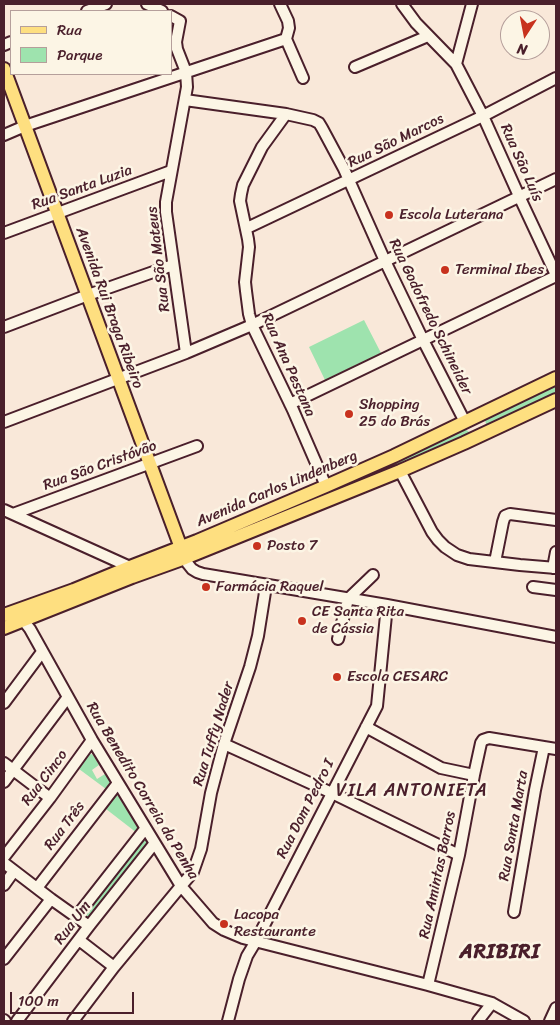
<!DOCTYPE html>
<html>
<head>
<meta charset="utf-8">
<style>
	body { margin:0 }
	#map { position:relative; width:560px; height:1025px; overflow:hidden; background:#f9e8d9; font-family:Sriracha,sans-serif }
	canvas { display:block }
	.frame { position:absolute; inset:0; border:5px solid #4a1f2b; pointer-events:none }
	.legend { position:absolute; left:10px; top:10px; width:162px; height:65px; box-sizing:border-box; background:#fcf5e5; border:1px solid #b59f9b; margin:0; padding:6px 9px; list-style:none; font-size:15px; color:#4a1f2b }
	.legend li { display:flex; align-items:center; gap:10px; height:25px }
	.legend b { width:25px; border:1px solid #b59f9b }
	.north { position:absolute; left:500px; top:10px; width:50px; height:50px; box-sizing:border-box; background:#fcf5e5; border:1px solid #b59f9b; border-radius:50%; rotate:191deg; font-size:14px; font-weight:700; line-height:20px; text-align:center; color:#4a1f2b }
	.north::after { content:''; display:block; margin:auto; width:18px; height:22px; background:#c8321e; clip-path:polygon(50% 0,100% 100%,50% 72%,0 100%) }
	.scale { position:absolute; left:10px; top:992px; width:124px; height:22px; box-sizing:border-box; border:2px solid #4a1f2b; border-top:0; padding-left:6px; font-size:15px; line-height:18px; white-space:nowrap; color:#4a1f2b; -webkit-text-stroke:4px #fcf5e5; paint-order:stroke }
</style>
</head>
<body>
<div id="map">
<canvas width="560" height="1025"></canvas>
<div class="frame"></div>
<ul class="legend">
<li><b style="height:6px;background:#fedf80"></b>Rua</li>
<li><b style="height:14px;background:#9ee3ae"></b>Parque</li>
</ul>
<div class="north">N</div>
<div class="scale">100 m</div>
</div>
<script>
const ctx = document.querySelector('canvas').getContext('2d');
ctx.lineJoin = 'round';
function paint(path, color) { ctx.fillStyle = color; ctx.fill(path, 'evenodd'); }
const poly = rows => new Path2D(rows.map(r => 'M' + r).join(''));
function strokePath(path, color, width, dash) { ctx.strokeStyle = color; ctx.lineWidth = width; ctx.lineCap = dash ? 'butt' : 'round'; ctx.setLineDash(dash || []); ctx.stroke(path); }
function label(font, color, halo, rows, align = 'center') {
  ctx.font = font + ' Sriracha,sans-serif'; ctx.lineWidth = 5; ctx.setLineDash([]); ctx.textBaseline = 'middle'; ctx.strokeStyle = halo; ctx.fillStyle = color; for (const [text, x, y, turn = 0] of rows) {
    ctx.save(); ctx.translate(x, y); ctx.rotate((+turn || 0) * Math.PI / 180); ctx.textAlign = isNaN(turn) ? turn : align; if (halo) ctx.strokeText(text, 0, 0); ctx.fillText(text, 0, 0); ctx.restore();
  }
}
const green = poly([
	[364,320,381,353,325,380,309,347],
	[556,385,556,394,488,426,486,424,485,420],
	[465,429,472,434,277,517],
	[91,754,93,755,99,765,92,770,97,779,105,774,110,782,109,784,106,789,79,769,89,755],
	[115,796,118,796,138,828,137,833,106,809],
	[145,840,147,842,147,846,89,920,85,917,85,915,141,842]
]);
const minor = poly([
	[147,4,162,11],
	[280,4,288,21,289,28,286,39,303,78],
	[402,4,416,23,456,64,483,116,519,196,556,275],
	[87,11,106,4],
	[171,16,180,21,176,42,177,49,186,72,187,87,166,202,166,212,186,353],
	[4,45,11,42],
	[456,64,472,4],
	[355,67,428,36],
	[185,100,286,114,313,120,319,123,322,128,344,169,385,261,423,340,465,422],
	[286,114,262,147,243,185,241,194,240,201,248,239,249,247,245,282,246,291,249,314,252,325,293,410,326,486],
	[4,135,25,126,286,39],
	[247,228,483,116,556,78],
	[4,233,171,171],
	[4,327,88,295,173,265],
	[290,404,556,276],
	[4,422,186,353,252,325,556,179],
	[400,471,432,532,438,540,445,547,457,555,469,559,520,565,556,568],
	[4,510,130,567],
	[13,514,197,446],
	[185,558,188,564,192,569,197,572,203,574,387,605,556,637],
	[495,562,503,522,505,516,510,514,556,520],
	[553,568,556,552],
	[533,587,556,590],
	[23,620,30,629,92,740,181,886,213,923,224,930,243,938,428,985,492,1003,524,1021],
	[338,639,348,599,373,575],
	[4,703,42,652],
	[366,727,441,768,474,775],
	[224,744,332,793,459,855],
	[4,763,50,798],
	[4,782,68,697],
	[4,857,50,798,92,740],
	[4,863,51,899,89,926],
	[4,885,14,871],
	[37,888,118,783],
	[514,912,535,790,544,747],
	[76,917,145,829],
	[79,940,114,967],
	[4,959,51,899],
	[428,985,459,855,474,775,481,743,483,740,489,738,556,749],
	[4,1020,5,1021],
	[17,1021,89,926,154,844],
	[73,1021,114,967,181,886,193,872,201,849,211,793,224,744,250,667,258,636,266,586],
	[228,1021,239,979,247,956,256,941,377,706,387,605],
	[478,1021,492,1003],
	[550,1021,556,1008]
]);
const major = poly([
	[4,69,184,556],
	[4,615,74,590,130,567,197,541,326,486,394,456,556,378],
	[4,628,132,577,185,558,400,471,464,443,556,400]
]);
const markers = [
	[389,215,5,"#c8321e"],
	[445,270,5,"#c8321e"],
	[349,414,5,"#c8321e"],
	[257,546,5,"#c8321e"],
	[206,587,5,"#c8321e"],
	[302,621,5,"#c8321e"],
	[337,677,5,"#c8321e"],
	[224,924,5,"#c8321e"]
];
const streetNames = [
	["Rua São Marcos",396,141,-26],
	["Rua São Luís",521,163,66],
	["Rua Santa Luzia",82,188,-20],
	["Rua São Mateus",159,259,-97],
	["Avenida Rui Braga Ribeiro",109,308,70],
	["Rua Godofredo Schineider",430,317,64],
	["Rua Ana Pestana",288,365,66],
	["Rua São Cristóvão",100,466,-20],
	["Avenida Carlos Lindenberg",277,489,-23],
	["Rua Tuffy Nader",214,734,-73],
	["Rua Cinco",45,778,-53],
	["Rua Benedito Correia da Penha",142,791,59],
	["Rua Dom Pedro I",306,809,-63],
	["Rua Três",65,826,-53],
	["Rua Santa Marta",514,826,-80],
	["Rua Amintas Barros",438,875,-78],
	["Rua Um",73,923,-53]
];
const poiNames = [
	["Escola Luterana",399,215],
	["Terminal Ibes",455,270],
	["Shopping",359,405],
	["25 do Brás",359,422],
	["Posto 7",267,546],
	["Farmácia Raquel",216,587],
	["CE Santa Rita",312,612],
	["de Cássia",312,629],
	["Escola CESARC",347,677],
	["Lacopa",234,915],
	["Restaurante",234,932]
];
const quarterNames = [
	["VILA ANTONIETA",412,791]
];
const districtNames = [
	["ARIBIRI",500,953]
];
paint(green, '#9ee3ae');
strokePath(minor, '#4a1f2b', 14);
strokePath(major, '#4a1f2b', 16);
strokePath(minor, '#fcf5e5', 10);
strokePath(major, '#fedf80', 12);
for (const [x, y, r, color] of markers) { const dot = new Path2D(); dot.arc(x, y, r, 0, 2 * Math.PI); ctx.fillStyle = color; ctx.fill(dot); strokePath(dot, '#fcf5e5', 2); }
label('15px', '#4a1f2b', '#fcf5e5', streetNames);
label('15px', '#4a1f2b', '#fcf5e5', poiNames, 'left');
ctx.letterSpacing = '1px';
label('18px', '#4a1f2b', '#fcf5e5', quarterNames);
ctx.letterSpacing = '0px';
ctx.letterSpacing = '1px';
label('bold 20px', '#4a1f2b', '#fcf5e5', districtNames);
ctx.letterSpacing = '0px';
</script>
</body>
</html>
